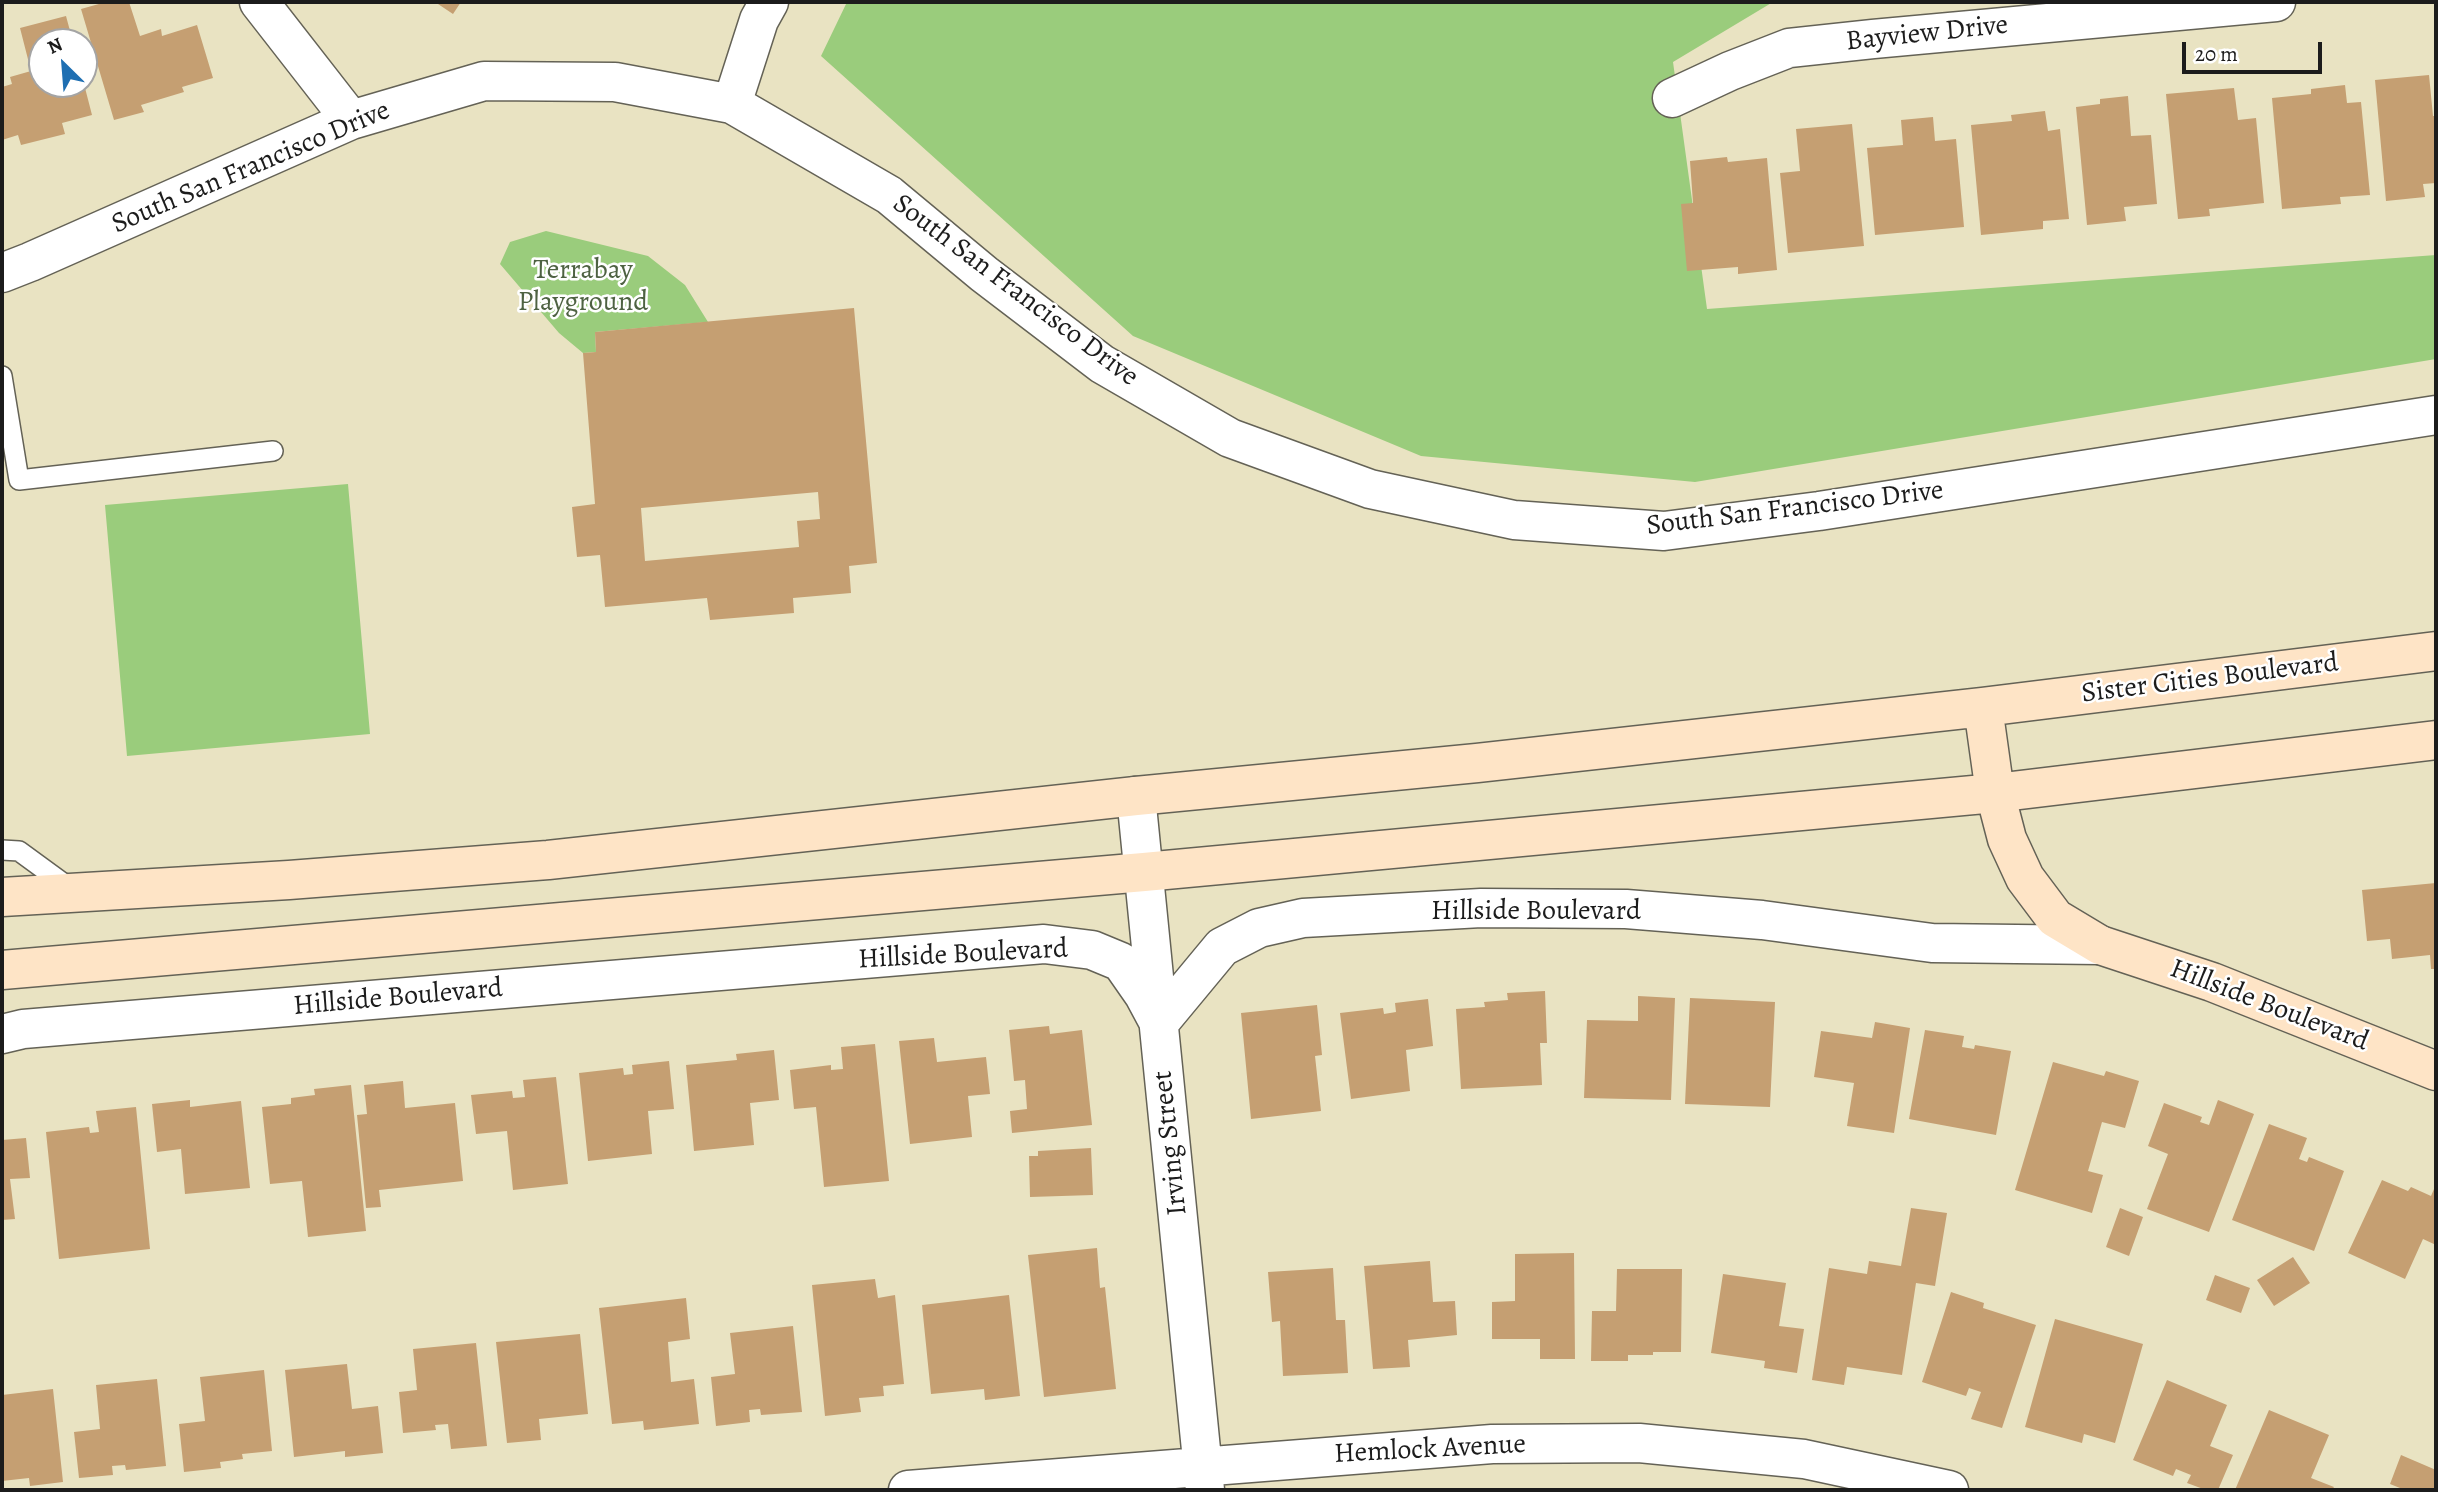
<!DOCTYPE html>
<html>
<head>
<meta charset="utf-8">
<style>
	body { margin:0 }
	#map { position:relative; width:2438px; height:1492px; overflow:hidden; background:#e9e3c2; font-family:Alegreya,serif }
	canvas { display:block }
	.frame { position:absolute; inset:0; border:4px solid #1c1c1c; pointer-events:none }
	.north { position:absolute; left:28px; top:28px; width:70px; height:70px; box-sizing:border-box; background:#fff; border:2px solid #a4a4a4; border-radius:50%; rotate:335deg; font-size:19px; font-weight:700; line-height:28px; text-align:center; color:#1c1c1c }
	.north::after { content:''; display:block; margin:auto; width:24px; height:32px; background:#1f6fb2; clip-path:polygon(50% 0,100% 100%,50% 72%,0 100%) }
	.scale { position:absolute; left:2182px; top:42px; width:140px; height:32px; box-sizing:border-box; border:4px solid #1c1c1c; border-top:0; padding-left:9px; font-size:21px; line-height:24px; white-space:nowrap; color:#1c1c1c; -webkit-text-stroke:5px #fff; paint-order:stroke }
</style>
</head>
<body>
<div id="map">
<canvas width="2438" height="1492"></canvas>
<div class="frame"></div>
<div class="north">N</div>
<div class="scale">20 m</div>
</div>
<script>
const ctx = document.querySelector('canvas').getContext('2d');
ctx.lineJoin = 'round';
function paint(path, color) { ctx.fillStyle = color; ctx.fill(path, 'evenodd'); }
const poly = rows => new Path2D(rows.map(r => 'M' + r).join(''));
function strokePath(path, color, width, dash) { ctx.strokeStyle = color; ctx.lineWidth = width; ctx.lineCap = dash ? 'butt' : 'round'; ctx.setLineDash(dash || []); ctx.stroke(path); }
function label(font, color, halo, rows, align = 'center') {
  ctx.font = font + ' Alegreya,serif'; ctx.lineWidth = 5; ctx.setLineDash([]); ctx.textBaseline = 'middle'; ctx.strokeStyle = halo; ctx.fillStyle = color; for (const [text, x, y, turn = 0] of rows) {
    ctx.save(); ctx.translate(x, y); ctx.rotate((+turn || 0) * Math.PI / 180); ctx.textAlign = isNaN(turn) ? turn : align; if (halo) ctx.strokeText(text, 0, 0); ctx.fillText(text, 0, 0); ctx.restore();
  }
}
const green = poly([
	[847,2,1773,2,1673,62,1707,309,2436,255,2436,359,1695,482,1421,456,1133,336,821,56],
	[546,231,648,256,685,285,708,322,595,332,596,352,583,353,559,333,500,264,510,242],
	[348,484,370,734,127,756,105,505]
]);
const building = poly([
	[106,2,129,2,140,36,161,29,162,36,197,25,213,78,182,87,184,92,141,105,144,112,114,120,81,9],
	[435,2,461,2,453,14],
	[66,16,73,42,42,42,42,84,84,84,92,115,62,123,65,134,21,145,18,135,2,140,2,87,12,84,10,77,31,71,20,28],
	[2429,75,2433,116,2436,116,2436,183,2423,184,2425,197,2386,201,2375,80],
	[2345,85,2347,103,2361,102,2370,195,2340,197,2341,204,2282,209,2272,98,2311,94,2311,89],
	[2234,88,2238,120,2256,118,2264,203,2209,209,2210,216,2178,219,2166,94],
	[2128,96,2131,136,2151,135,2157,204,2124,207,2126,221,2087,225,2076,107,2100,104,2100,99],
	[2045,111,2048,131,2060,129,2069,219,2043,221,2043,229,1981,235,1971,125,2012,121,2011,115],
	[1933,117,1935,141,1956,139,1964,227,1875,235,1867,148,1903,145,1901,120],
	[1852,124,1864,246,1788,253,1780,173,1800,171,1796,129],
	[1727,157,1728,162,1767,158,1777,270,1738,274,1738,267,1687,271,1681,204,1693,203,1690,161],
	[854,308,877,563,849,566,851,593,793,598,794,613,710,620,707,598,605,607,600,555,577,557,572,507,595,504,583,353,596,352,595,332],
	[818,492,820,519,797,521,799,547,645,561,641,508],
	[2436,883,2436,969,2431,969,2430,955,2392,959,2390,939,2367,941,2362,890],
	[1545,991,1547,1043,1540,1043,1542,1085,1461,1089,1456,1009,1485,1007,1484,1002,1508,1000,1507,993],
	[1638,996,1675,998,1671,1100,1584,1098,1587,1020,1638,1021],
	[1690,998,1775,1002,1770,1107,1685,1104],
	[1428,999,1433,1046,1406,1050,1410,1091,1351,1099,1340,1013,1383,1008,1384,1014,1396,1012,1395,1003],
	[1317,1005,1322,1055,1315,1056,1321,1111,1251,1119,1241,1013],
	[1875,1022,1910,1028,1894,1133,1847,1126,1854,1083,1814,1077,1821,1031,1872,1038],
	[1049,1026,1050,1034,1082,1030,1092,1125,1012,1133,1010,1111,1027,1109,1025,1080,1014,1081,1009,1030],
	[1925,1030,1964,1036,1962,1047,1974,1049,1975,1045,2011,1051,1996,1135,1909,1119],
	[934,1038,937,1062,986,1057,990,1094,968,1096,972,1137,910,1144,899,1041],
	[875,1044,889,1181,824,1187,816,1107,794,1109,790,1070,831,1065,831,1070,843,1069,841,1047],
	[774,1050,779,1100,750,1103,754,1145,694,1151,686,1065,737,1060,736,1054],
	[669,1061,674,1109,648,1111,652,1154,588,1161,579,1073,623,1068,624,1075,633,1074,632,1065],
	[2053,1062,2104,1076,2106,1071,2139,1081,2125,1128,2102,1122,2088,1171,2103,1175,2092,1213,2015,1190],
	[556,1077,568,1184,513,1190,507,1131,476,1134,471,1095,512,1091,513,1098,525,1097,523,1080],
	[403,1081,405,1108,455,1103,463,1181,379,1190,381,1207,366,1208,357,1115,367,1114,364,1085],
	[351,1085,366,1231,308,1237,302,1181,270,1184,262,1107,291,1104,291,1098,315,1095,314,1089],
	[190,1100,190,1107,241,1101,250,1188,185,1194,181,1149,157,1152,152,1104],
	[2218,1100,2254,1114,2209,1232,2147,1209,2168,1154,2148,1146,2164,1103,2202,1117,2200,1122,2209,1125],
	[136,1107,150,1249,59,1259,46,1132,89,1127,90,1133,99,1132,96,1111],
	[2269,1124,2307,1138,2299,1159,2307,1162,2309,1157,2344,1171,2314,1251,2232,1220],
	[26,1138,30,1178,10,1179,15,1219,2,1220,2,1140],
	[1091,1148,1093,1195,1030,1197,1029,1156,1038,1156,1038,1151],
	[2382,1180,2408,1191,2411,1187,2431,1196,2434,1189,2436,1190,2436,1245,2423,1239,2405,1279,2348,1253],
	[1911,1208,1947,1213,1935,1286,1916,1283,1902,1375,1847,1367,1844,1385,1812,1380,1829,1268,1867,1274,1869,1261,1901,1266],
	[2120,1208,2143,1217,2129,1256,2106,1247],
	[1097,1248,1100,1288,1105,1287,1116,1389,1044,1397,1028,1255],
	[1574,1253,1575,1359,1540,1359,1540,1339,1492,1339,1492,1302,1515,1301,1515,1254],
	[2293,1257,2310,1283,2274,1306,2257,1280],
	[1430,1261,1433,1302,1455,1301,1457,1335,1408,1340,1410,1367,1373,1369,1364,1266],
	[1333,1268,1336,1320,1345,1320,1348,1373,1283,1376,1280,1321,1272,1322,1268,1272],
	[1617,1269,1682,1269,1681,1352,1653,1352,1653,1355,1628,1355,1628,1361,1591,1361,1592,1311,1616,1311],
	[1723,1274,1786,1283,1779,1326,1804,1329,1797,1373,1764,1368,1765,1361,1711,1353],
	[2215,1275,2250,1288,2241,1313,2206,1300],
	[875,1279,878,1298,895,1295,904,1384,883,1386,884,1396,859,1398,861,1412,825,1416,812,1285],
	[1951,1292,1984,1303,1983,1308,2036,1325,2002,1428,1971,1419,1981,1392,1969,1388,1966,1396,1922,1382],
	[1009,1295,1020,1396,985,1400,984,1389,931,1394,922,1305],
	[686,1298,690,1339,668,1342,671,1382,694,1379,699,1424,644,1430,643,1421,612,1424,599,1308],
	[2055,1319,2143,1344,2115,1443,2084,1434,2082,1443,2025,1427],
	[793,1326,802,1412,761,1415,760,1409,749,1410,750,1422,716,1426,711,1377,735,1374,730,1333],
	[580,1334,588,1414,539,1419,541,1440,507,1443,496,1342],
	[476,1343,487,1446,451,1449,448,1424,435,1425,436,1430,403,1433,399,1392,417,1390,413,1349],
	[347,1364,352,1409,378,1406,383,1453,345,1457,345,1451,294,1457,285,1370],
	[264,1370,272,1451,242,1454,243,1459,220,1462,221,1468,184,1472,179,1424,205,1421,200,1377],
	[157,1379,166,1466,126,1470,125,1465,112,1466,113,1475,79,1478,74,1432,100,1429,96,1385],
	[2167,1380,2227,1405,2210,1446,2233,1455,2218,1490,2206,1490,2187,1483,2191,1475,2176,1469,2173,1476,2133,1460],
	[53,1389,63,1482,30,1486,29,1478,2,1481,2,1395],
	[2269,1410,2329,1435,2311,1478,2334,1487,2332,1490,2235,1490],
	[2401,1455,2436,1470,2436,1490,2405,1490,2390,1484]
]);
const lane = poly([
	[2,376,19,480,273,451],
	[2,850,19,851,71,889]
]);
const street = poly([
	[259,2,351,120],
	[1672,98,1730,71,1789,48,1873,39,2276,2],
	[732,104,759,20,769,2],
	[2,273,30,262,351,120,484,81,615,82,732,104,889,195,984,274,1102,364,1230,438,1370,489,1514,520,1664,531,1819,511,2436,415],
	[1136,796,1205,1490],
	[1159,1023,1222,947,1259,928,1303,918,1481,908,1626,909,1762,920,1932,943,2100,945],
	[2,1034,23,1029,1044,944,1092,950,1121,962,1144,995,1159,1023],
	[908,1490,1492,1444,1639,1443,1804,1459,1949,1490]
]);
const secondary = poly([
	[1983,707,1995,793,2007,839,2025,878,2055,918,2100,945,2212,982,2436,1071],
	[2,897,289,880,548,860,1136,796,1477,763,1983,707,2436,651],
	[2,970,1144,872,1995,793,2436,740]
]);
const streetNames = [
	["Bayview Drive",1927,34,-6],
	["South San Francisco Drive",251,168,-23],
	["South San Francisco Drive",1015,291,37],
	["South San Francisco Drive",1795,509,-7],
	["Sister Cities Boulevard",2210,679,-7],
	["Hillside Boulevard",1536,912],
	["Hillside Boulevard",963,955,-3],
	["Hillside Boulevard",398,998,-5],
	["Hillside Boulevard",2269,1006,21],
	["Irving Street",1171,1143,-96],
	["Hemlock Avenue",1430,1450,-3]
];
const parkNames = [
	["Terrabay",583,271],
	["Playground",583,303]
];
paint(green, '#9acc7c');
paint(building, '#c59f72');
strokePath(lane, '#646256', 22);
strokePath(street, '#646256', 41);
strokePath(secondary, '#646256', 41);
strokePath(lane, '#fff', 19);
strokePath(street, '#fff', 38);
strokePath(secondary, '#fee4c6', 38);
label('28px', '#1c1c1c', '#fff', streetNames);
label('28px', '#4e6242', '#fff', parkNames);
</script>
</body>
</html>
